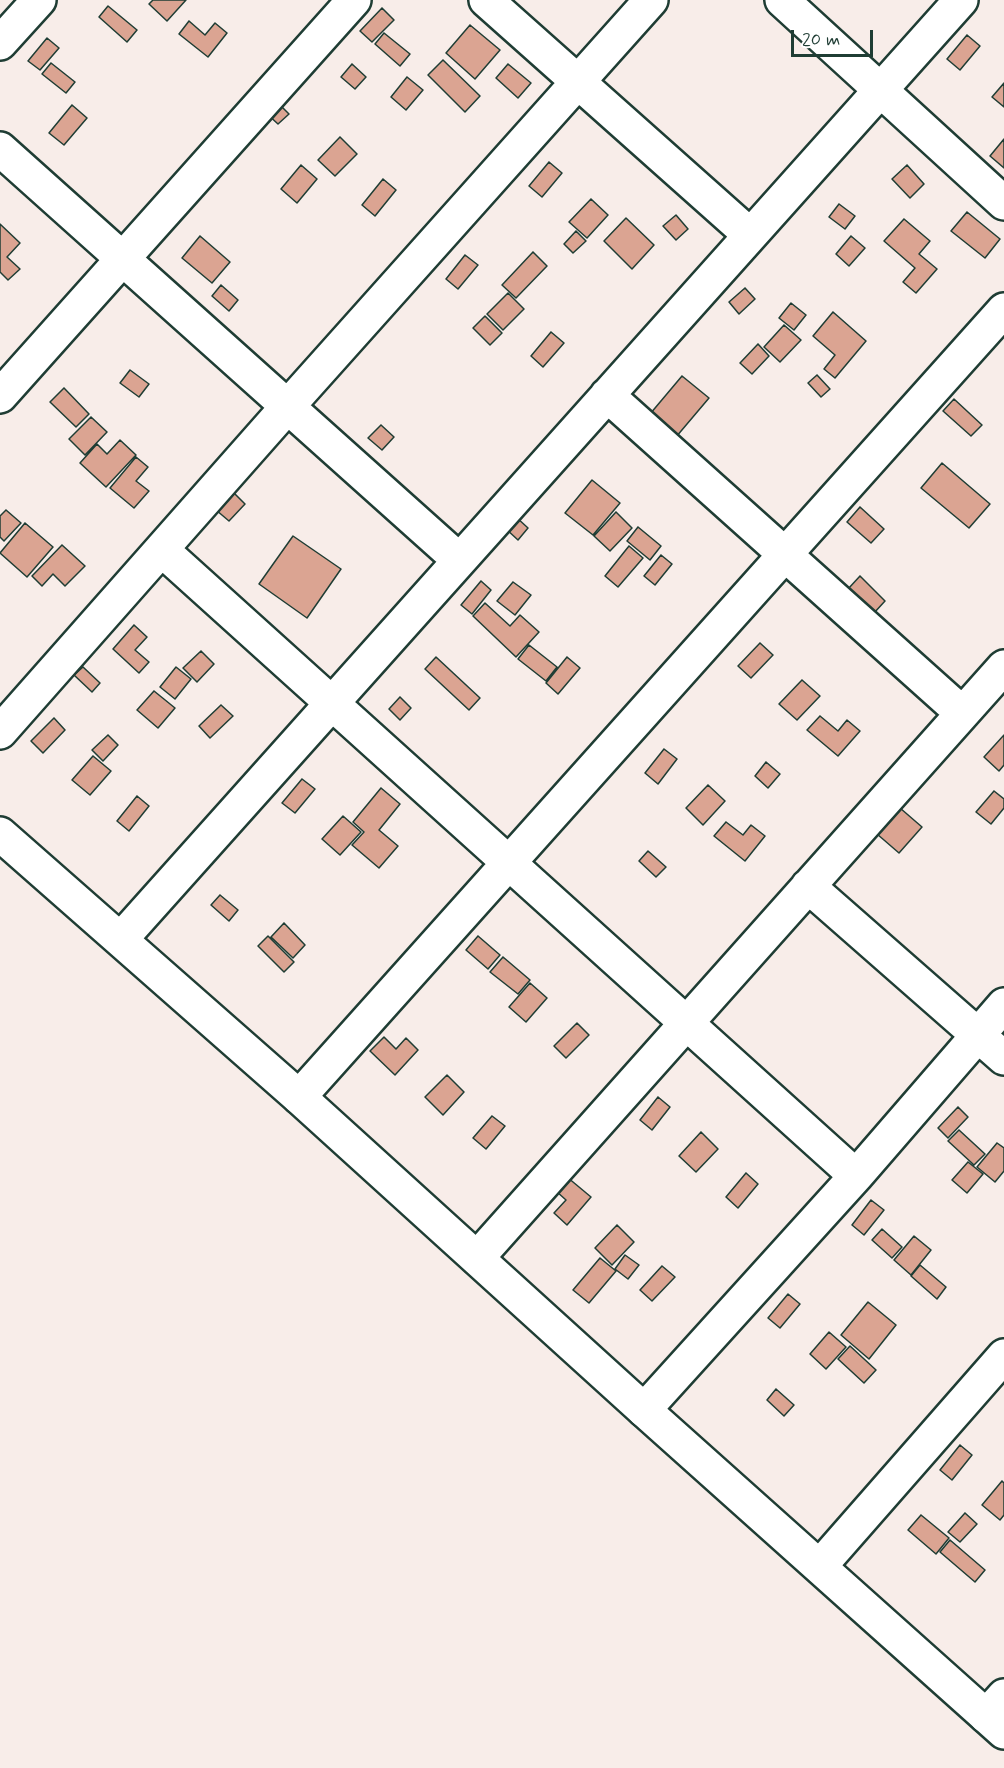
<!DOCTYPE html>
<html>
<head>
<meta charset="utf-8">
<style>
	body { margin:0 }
	#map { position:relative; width:1004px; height:1768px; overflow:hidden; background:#f8ede9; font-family:Mynerve,sans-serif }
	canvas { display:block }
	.scale { position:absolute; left:791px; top:30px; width:82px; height:27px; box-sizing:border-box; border:3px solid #1f3d34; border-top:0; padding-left:8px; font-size:18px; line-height:21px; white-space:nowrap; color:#1f3d34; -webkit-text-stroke:4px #fff; paint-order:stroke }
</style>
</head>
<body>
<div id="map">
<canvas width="1004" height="1768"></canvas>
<div class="scale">20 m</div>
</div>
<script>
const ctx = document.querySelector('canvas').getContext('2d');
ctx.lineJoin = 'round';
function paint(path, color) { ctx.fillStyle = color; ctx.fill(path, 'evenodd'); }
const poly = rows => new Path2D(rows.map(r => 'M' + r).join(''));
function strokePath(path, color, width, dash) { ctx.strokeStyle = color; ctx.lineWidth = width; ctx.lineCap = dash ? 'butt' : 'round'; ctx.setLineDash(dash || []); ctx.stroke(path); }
const building = poly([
	[153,0,186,0,167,21,149,4,153,0],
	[108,6,137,30,127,42,99,17,108,6],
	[382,8,394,20,372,42,360,31,382,8],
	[189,21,205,35,215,23,227,33,208,57,179,34,189,21],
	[470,25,500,50,475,79,446,53,470,25],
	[384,33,410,54,400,66,375,44,384,33],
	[967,35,980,46,960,70,947,59,967,35],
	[47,38,59,48,40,70,28,61,47,38],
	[443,60,480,96,465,112,428,75,443,60],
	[51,63,75,82,66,93,42,74,51,63],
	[352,64,366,77,355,89,341,77,352,64],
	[508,64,531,83,518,98,496,78,508,64],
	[407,77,423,90,406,110,391,97,407,77],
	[1004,83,1004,107,992,97,1004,83],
	[276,101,289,114,278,124,265,112,276,101],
	[72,105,87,118,64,145,49,133,72,105],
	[340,137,357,154,335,176,318,160,340,137],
	[1004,139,1004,168,990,156,1004,139],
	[549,162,562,173,542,197,529,186,549,162],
	[301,165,317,179,297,203,281,189,301,165],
	[907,165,924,184,910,198,892,179,907,165],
	[383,179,396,190,375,216,362,205,383,179],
	[591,199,608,215,587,238,569,222,591,199],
	[839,204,855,216,845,229,829,217,839,204],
	[967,212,1000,239,985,258,951,231,967,212],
	[676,215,688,229,676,240,663,226,676,215],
	[626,218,654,245,632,269,604,241,626,218],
	[904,219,930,241,919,254,937,269,916,293,903,282,915,268,884,241,904,219],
	[0,224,20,243,7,257,20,269,8,280,0,272,0,224],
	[576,231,586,241,573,253,564,244,576,231],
	[200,236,230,262,212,283,182,258,200,236],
	[851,236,865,248,849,266,836,254,851,236],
	[533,252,547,266,516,298,502,285,533,252],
	[465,255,478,265,458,289,446,279,465,255],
	[221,285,238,300,229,311,212,296,221,285],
	[745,288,755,299,739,314,729,302,745,288],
	[508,293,524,309,503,330,487,314,508,293],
	[791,303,806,315,794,330,779,318,791,303],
	[833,312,866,341,835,378,824,369,835,355,813,336,833,312],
	[485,316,502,333,490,345,473,328,485,316],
	[784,325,801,340,780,362,764,347,784,325],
	[551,332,564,343,543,367,531,356,551,332],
	[758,344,769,356,752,374,740,363,758,344],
	[130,370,149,384,139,397,120,383,130,370],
	[817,375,830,389,821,397,808,383,817,375],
	[682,376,709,398,676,437,650,414,682,376],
	[64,388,89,414,76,427,50,402,64,388],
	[954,399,982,425,971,436,943,411,954,399],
	[91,417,107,432,85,455,69,439,91,417],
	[381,425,394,437,382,450,368,438,381,425],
	[120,440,136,455,106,487,80,463,97,444,107,454,120,440],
	[136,457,148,467,136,481,149,491,134,508,110,488,136,457],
	[942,463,990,504,969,528,921,488,942,463],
	[592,480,620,503,593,535,565,513,592,480],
	[233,492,245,504,229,521,216,510,233,492],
	[860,507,884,529,871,543,847,522,860,507],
	[6,510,21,523,4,541,0,537,0,516,6,510],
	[616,512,632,528,610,551,594,536,616,512],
	[516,517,528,528,518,540,505,528,516,517],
	[25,523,53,547,27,577,0,553,25,523],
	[638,527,661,546,650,560,627,541,638,527],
	[293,536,341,569,307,618,259,584,293,536],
	[62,545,85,566,65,586,53,574,42,586,32,576,62,545],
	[629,546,643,558,618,587,605,576,629,546],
	[661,555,672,564,655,585,644,576,661,555],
	[860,576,885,601,874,613,848,589,860,576],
	[481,581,491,590,472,614,461,605,481,581],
	[513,582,531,595,515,615,497,601,513,582],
	[485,603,510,626,520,615,539,632,516,657,473,616,485,603],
	[134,625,147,637,135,650,149,662,139,673,113,649,134,625],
	[760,643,773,655,751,678,738,666,760,643],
	[529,645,557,667,546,681,518,659,529,645],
	[201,651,214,664,197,682,183,668,201,651],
	[436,657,480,698,469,710,425,669,436,657],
	[567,657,580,668,558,694,546,683,567,657],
	[83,667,100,683,92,692,74,675,83,667],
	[176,667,191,679,175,699,160,687,176,667],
	[802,680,820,696,797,720,779,704,802,680],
	[154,691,175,708,158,728,137,710,154,691],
	[400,697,411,708,400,720,389,709,400,697],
	[221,705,233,716,210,738,199,726,221,705],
	[820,716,838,731,847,720,860,731,838,756,807,730,820,716],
	[54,718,65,730,43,753,31,741,54,718],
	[108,735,118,745,103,761,92,750,108,735],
	[1004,735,1004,765,999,771,984,757,1004,735],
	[664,749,677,759,658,784,645,773,664,749],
	[93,756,111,771,90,795,72,780,93,756],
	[766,762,780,774,768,788,755,776,766,762],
	[302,779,315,789,295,813,282,803,302,779],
	[708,785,725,801,703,825,686,808,708,785],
	[381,788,400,804,379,830,398,846,379,868,352,845,364,832,353,822,381,788],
	[994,791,1004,799,1004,808,991,824,976,812,994,791],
	[137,796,149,806,129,831,117,821,137,796],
	[900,808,922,827,899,853,877,834,900,808],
	[343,816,361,832,340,855,322,839,343,816],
	[726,822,743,835,751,825,765,836,745,861,714,836,726,822],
	[648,851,666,867,656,877,639,861,648,851],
	[220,895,238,910,229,921,211,905,220,895],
	[284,923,305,945,293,958,271,937,284,923],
	[268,936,294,962,284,972,258,946,268,936],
	[478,936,500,955,488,969,466,950,478,936],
	[503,957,530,980,518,994,490,972,503,957],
	[530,983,547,998,526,1022,509,1007,530,983],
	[577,1023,589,1035,566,1058,554,1046,577,1023],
	[384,1037,396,1049,406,1038,418,1050,395,1075,370,1051,384,1037],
	[447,1075,464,1092,443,1115,425,1097,447,1075],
	[658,1097,670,1107,652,1130,640,1120,658,1097],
	[958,1107,968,1117,948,1138,938,1128,958,1107],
	[492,1116,505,1126,486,1149,473,1138,492,1116],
	[959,1130,985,1154,974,1165,948,1141,959,1130],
	[701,1132,718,1149,696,1172,679,1156,701,1132],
	[997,1143,1004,1148,1004,1171,995,1182,977,1167,997,1143],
	[968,1162,983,1174,967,1193,952,1180,968,1162],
	[746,1173,758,1184,738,1208,726,1197,746,1173],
	[567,1177,591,1197,567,1225,554,1213,566,1200,556,1191,567,1177],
	[871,1200,884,1210,864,1235,852,1225,871,1200],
	[617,1225,634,1242,612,1265,595,1248,617,1225],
	[882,1229,902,1247,892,1258,872,1240,882,1229],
	[914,1236,931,1250,911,1275,894,1260,914,1236],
	[625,1255,639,1265,628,1279,615,1269,625,1255],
	[600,1258,616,1271,589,1303,573,1290,600,1258],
	[920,1265,946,1287,937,1299,911,1276,920,1265],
	[662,1266,675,1277,652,1301,640,1290,662,1266],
	[788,1294,800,1304,780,1328,768,1318,788,1294],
	[868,1302,896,1325,869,1359,841,1335,868,1302],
	[829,1332,846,1347,826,1369,810,1354,829,1332],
	[850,1346,876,1370,864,1383,838,1359,850,1346],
	[776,1389,794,1405,784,1416,767,1400,776,1389],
	[960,1445,972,1455,952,1480,940,1470,960,1445],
	[1002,1481,1004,1483,1004,1515,1000,1520,982,1505,1002,1481],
	[965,1513,977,1524,960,1542,948,1532,965,1513],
	[921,1515,949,1538,936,1554,908,1530,921,1515],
	[950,1540,985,1570,975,1582,940,1552,950,1540]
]);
const minor = poly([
	[486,0,750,235],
	[782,0,1004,203],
	[0,43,39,0],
	[0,149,459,560],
	[607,395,962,713],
	[0,396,354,0],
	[162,550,856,1176],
	[0,732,288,406,651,0],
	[808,886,1004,1058],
	[121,939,961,0],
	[299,1097,1004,310],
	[477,1258,1004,667],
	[644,1410,856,1176,1004,1005],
	[820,1566,1004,1356],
	[986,1716,1004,1696]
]);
const tertiary = poly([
	[0,834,299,1097,644,1410,1004,1732]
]);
paint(building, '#dba492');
strokePath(building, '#1f3d34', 1.5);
strokePath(minor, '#1f3d34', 38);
strokePath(tertiary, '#1f3d34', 38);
strokePath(minor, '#fff', 33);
strokePath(tertiary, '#fff', 33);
</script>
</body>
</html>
